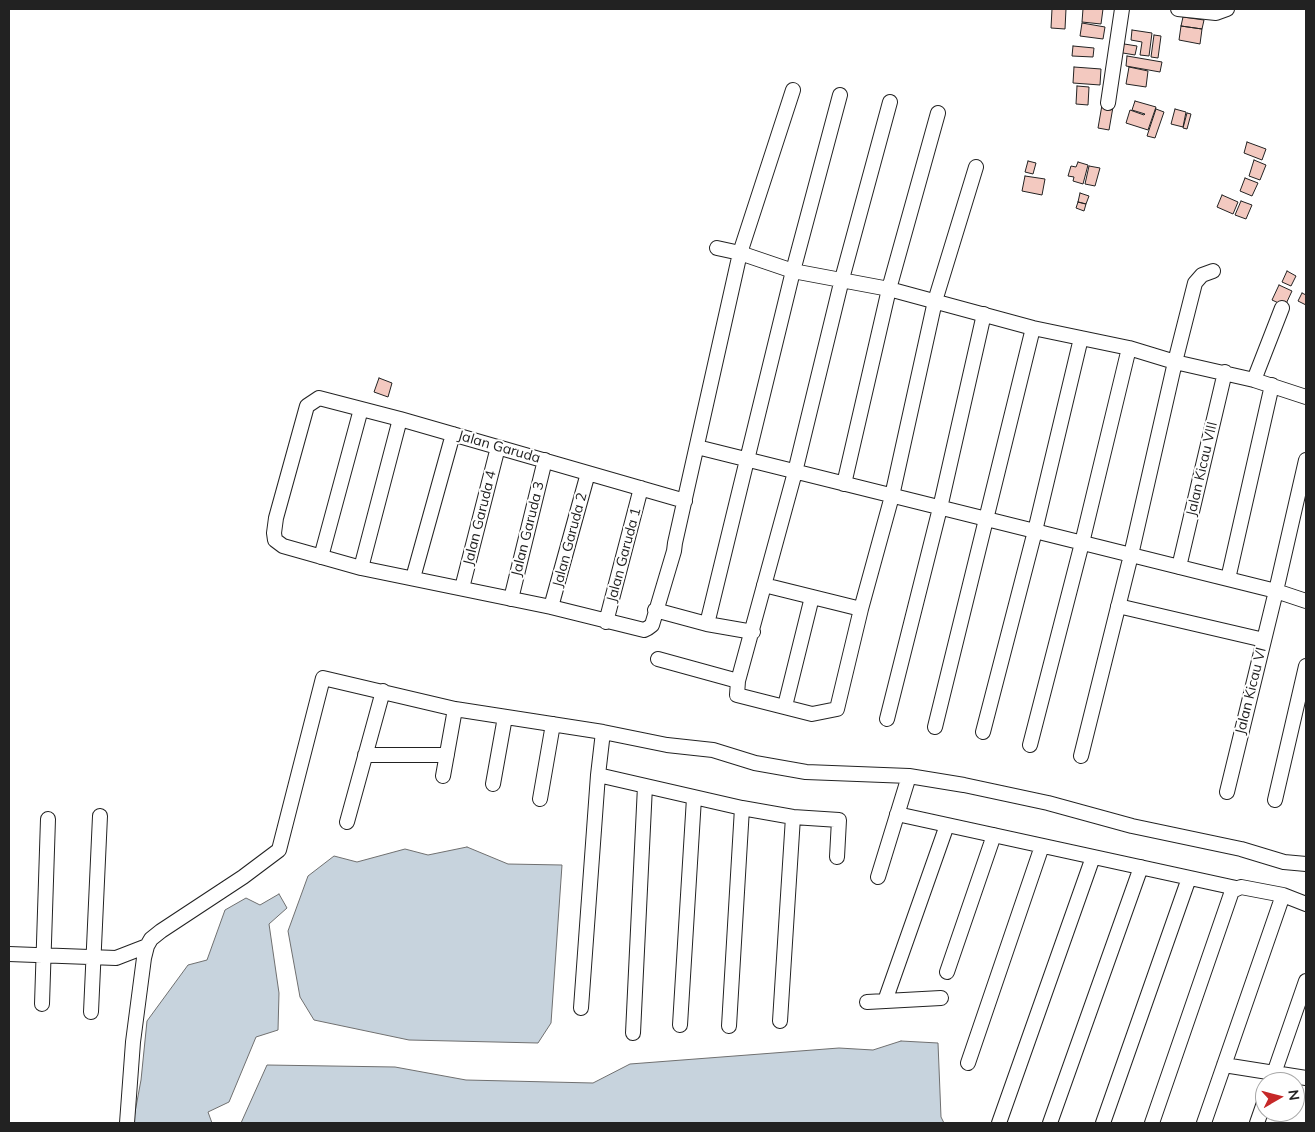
<!DOCTYPE html>
<html>
<head>
<meta charset="utf-8">
<style>
	body { margin:0 }
	#map { position:relative; width:1315px; height:1132px; overflow:hidden; background:#fff; font-family:Mulish,sans-serif }
	canvas { display:block }
	.frame { position:absolute; inset:0; border:10px solid #222; pointer-events:none }
	.north { position:absolute; left:1255px; top:1072px; width:50px; height:50px; box-sizing:border-box; background:#fff; border:1px solid #a7a7a7; border-radius:50%; rotate:82deg; font-size:14px; font-weight:700; line-height:20px; text-align:center; color:#222 }
	.north::after { content:''; display:block; margin:auto; width:18px; height:22px; background:#c62828; clip-path:polygon(50% 0,100% 100%,50% 72%,0 100%) }
</style>
</head>
<body>
<div id="map">
<canvas width="1315" height="1132"></canvas>
<div class="frame"></div>
<div class="north">N</div>
</div>
<script>
const ctx = document.querySelector('canvas').getContext('2d');
ctx.lineJoin = 'round';
function paint(path, color) { ctx.fillStyle = color; ctx.fill(path, 'evenodd'); }
const poly = rows => new Path2D(rows.map(r => 'M' + r).join(''));
function strokePath(path, color, width, dash) { ctx.strokeStyle = color; ctx.lineWidth = width; ctx.lineCap = dash ? 'butt' : 'round'; ctx.setLineDash(dash || []); ctx.stroke(path); }
function label(font, color, halo, rows, align = 'center') {
  ctx.font = font + ' Mulish,sans-serif'; ctx.lineWidth = 4; ctx.setLineDash([]); ctx.textBaseline = 'middle'; ctx.strokeStyle = halo; ctx.fillStyle = color; for (const [text, x, y, turn = 0] of rows) {
    ctx.save(); ctx.translate(x, y); ctx.rotate((+turn || 0) * Math.PI / 180); ctx.textAlign = isNaN(turn) ? turn : align; if (halo) ctx.strokeText(text, 0, 0); ctx.fillText(text, 0, 0); ctx.restore();
  }
}
const water = poly([
	[467,847,508,864,562,865,551,1023,538,1043,409,1040,314,1020,300,997,288,931,308,876,334,856,357,862,405,849,428,855,467,847],
	[279,894,287,908,269,924,279,993,278,1030,256,1037,229,1102,208,1112,212,1123,133,1123,141,1080,147,1021,188,965,207,960,225,910,246,898,260,905,279,894],
	[901,1041,938,1043,941,1117,944,1123,241,1123,267,1065,395,1067,466,1080,593,1083,630,1064,839,1048,873,1050,901,1041]
]);
const building = poly([
	[1052,9,1066,9,1065,29,1051,28,1052,9],
	[1083,9,1103,9,1101,24,1082,22,1083,9],
	[1183,17,1204,20,1202,29,1181,26,1183,17],
	[1082,23,1105,27,1103,39,1080,36,1082,23],
	[1181,26,1202,29,1200,44,1179,40,1181,26],
	[1132,30,1152,33,1149,56,1140,55,1142,42,1131,40,1132,30],
	[1154,35,1161,36,1158,58,1151,57,1154,35],
	[1118,43,1137,46,1135,55,1117,52,1118,43],
	[1073,46,1094,48,1093,57,1072,56,1073,46],
	[1127,56,1162,62,1160,72,1126,66,1127,56],
	[1074,67,1101,69,1100,85,1073,83,1074,67],
	[1129,67,1148,71,1146,87,1126,84,1129,67],
	[1077,86,1089,87,1088,105,1076,104,1077,86],
	[1135,101,1156,107,1148,130,1126,123,1130,110,1144,115,1145,114,1132,110,1135,101],
	[1102,105,1113,107,1109,130,1098,128,1102,105],
	[1156,109,1164,112,1155,138,1147,136,1156,109],
	[1175,109,1186,112,1183,127,1171,124,1175,109],
	[1187,113,1191,114,1187,129,1183,128,1187,113],
	[1247,142,1266,149,1262,160,1244,153,1247,142],
	[1254,160,1266,165,1260,180,1249,176,1254,160],
	[1028,161,1036,163,1033,174,1025,172,1028,161],
	[1078,162,1088,165,1083,184,1073,181,1074,177,1068,176,1071,166,1076,167,1078,162],
	[1089,166,1100,168,1095,186,1085,184,1089,166],
	[1025,176,1045,179,1042,195,1022,191,1025,176],
	[1245,178,1258,183,1252,196,1240,191,1245,178],
	[1080,193,1089,196,1086,204,1078,202,1080,193],
	[1222,195,1238,202,1233,214,1217,207,1222,195],
	[1241,201,1252,205,1246,219,1235,215,1241,201],
	[1078,202,1086,204,1084,211,1076,208,1078,202],
	[1287,271,1296,276,1291,286,1282,282,1287,271],
	[1279,285,1292,291,1285,306,1272,300,1279,285],
	[1302,293,1306,295,1306,305,1298,301,1302,293],
	[379,378,392,383,388,397,374,392,379,378]
]);
const minor = poly([
	[1178,9,1216,13,1227,9],
	[890,102,842,279,795,472,738,681,737,695,812,714,837,709,861,609,892,496,935,301,976,167],
	[1108,103,1122,9],
	[717,248,740,253,793,271,889,289,1033,328,1129,348,1175,362,1254,380,1306,397],
	[1254,380,1282,308],
	[697,447,1276,591,1306,601],
	[844,484,889,289,938,113],
	[685,501,400,419,319,398,307,406,276,518,274,533,275,540,283,546,361,568,551,607,644,630,648,628,652,625,674,551,675,543,740,253,793,90],
	[321,557,361,409],
	[1179,567,1225,372],
	[361,568,400,419],
	[413,578,453,434],
	[1228,579,1272,385],
	[764,585,861,609],
	[462,588,498,447],
	[511,599,545,460],
	[1118,606,1264,640],
	[551,607,588,473],
	[655,610,707,624,753,632],
	[606,622,641,488],
	[707,624,793,271,840,95],
	[658,659,738,681],
	[785,706,812,597],
	[887,719,940,508,984,314],
	[935,727,1033,328],
	[983,732,1035,531,1081,338],
	[1030,745,1082,543,1129,348],
	[365,755,447,755],
	[1081,756,1131,555,1175,362,1195,283,1202,275,1213,271],
	[598,775,742,808,793,817,839,820,837,857],
	[443,776,455,709],
	[493,784,505,717],
	[1227,792,1276,591,1306,460],
	[540,799,553,724],
	[1275,800,1306,666],
	[897,814,1236,888],
	[347,822,383,691],
	[878,877,909,776],
	[9,954,116,958,147,946],
	[947,972,994,835],
	[885,1001,947,825],
	[867,1002,941,998],
	[42,1004,48,819],
	[581,1008,598,775,603,732],
	[91,1012,100,816],
	[780,1021,793,817],
	[680,1025,694,798],
	[729,1026,742,808],
	[633,1033,645,786],
	[968,1063,1042,846],
	[1224,1065,1306,1078],
	[1271,1082,1306,981],
	[127,1123,133,1042,144,958,147,946,151,939,161,931,243,877,279,850,323,678,455,709,603,732,667,745,713,750,755,763,806,772,909,776,964,785,1048,803,1132,826,1241,849,1284,862,1306,864],
	[999,1123,1093,857],
	[1050,1123,1141,867],
	[1103,1123,1189,878],
	[1152,1123,1232,891,1241,887,1283,895,1306,904],
	[1204,1123,1283,895],
	[1257,1123,1265,1100]
]);
const streetNames = [
	["Jalan Garuda",499,447,16],
	["Jalan Kicau VIII",1202,469,-77],
	["Jalan Garuda 4",480,518,-76],
	["Jalan Garuda 3",528,529,-76],
	["Jalan Garuda 2",570,540,-75],
	["Jalan Garuda 1",624,555,-75],
	["Jalan Kicau VI",1251,691,-76]
];
paint(water, '#c7d3dd');
strokePath(water, '#6f6f6f', 1);
paint(building, '#f3c9c0');
strokePath(building, '#222', 1);
strokePath(minor, '#222', 16);
strokePath(minor, '#fff', 14);
label('14px', '#222', '#fff', streetNames);
</script>
</body>
</html>
